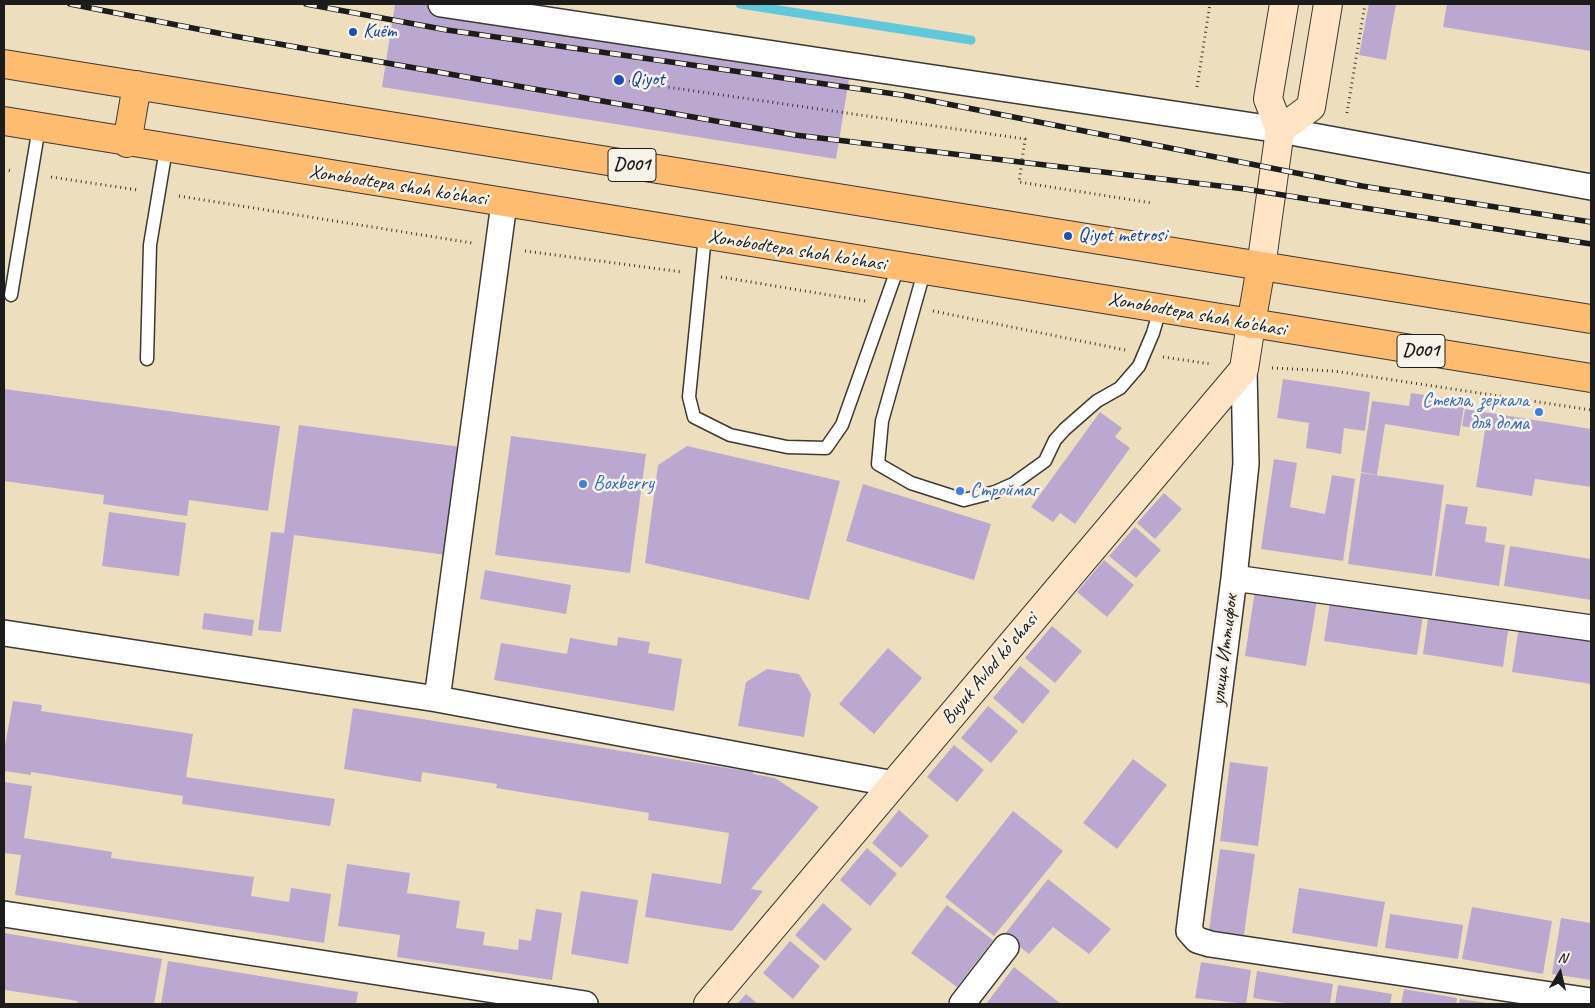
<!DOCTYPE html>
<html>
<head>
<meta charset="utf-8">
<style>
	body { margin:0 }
	#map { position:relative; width:1595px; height:1008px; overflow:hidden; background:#eddfbd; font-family:Caveat,sans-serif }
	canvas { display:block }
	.frame { position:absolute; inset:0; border:5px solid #1c1c1c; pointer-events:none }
	.north { position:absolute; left:1535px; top:948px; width:50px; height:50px; -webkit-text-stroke:4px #f7f3e8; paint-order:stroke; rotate:9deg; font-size:14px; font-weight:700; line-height:20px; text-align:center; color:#1c1c1c }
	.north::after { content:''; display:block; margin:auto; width:18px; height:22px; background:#1c1c1c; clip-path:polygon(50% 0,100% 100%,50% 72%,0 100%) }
</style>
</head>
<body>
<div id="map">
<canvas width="1595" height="1008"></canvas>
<div class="frame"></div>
<div class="north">N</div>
</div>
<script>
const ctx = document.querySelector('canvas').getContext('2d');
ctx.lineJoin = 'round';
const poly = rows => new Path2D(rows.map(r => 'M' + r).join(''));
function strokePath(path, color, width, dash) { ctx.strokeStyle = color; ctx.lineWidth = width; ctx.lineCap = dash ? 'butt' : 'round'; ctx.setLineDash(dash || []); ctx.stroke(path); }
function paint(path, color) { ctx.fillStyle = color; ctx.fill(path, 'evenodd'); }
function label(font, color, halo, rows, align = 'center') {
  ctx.font = font + ' Caveat,sans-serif'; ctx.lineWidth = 5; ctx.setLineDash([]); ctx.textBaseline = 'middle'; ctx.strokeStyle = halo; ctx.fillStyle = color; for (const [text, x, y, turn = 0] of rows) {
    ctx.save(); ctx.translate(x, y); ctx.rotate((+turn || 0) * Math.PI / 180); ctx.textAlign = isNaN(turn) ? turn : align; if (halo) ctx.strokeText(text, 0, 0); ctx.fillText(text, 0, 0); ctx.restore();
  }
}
const stream = poly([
	[740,4,971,40]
]);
const building = poly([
	[395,4,451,4,851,67,836,159,382,87],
	[1369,4,1396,4,1386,60,1359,55],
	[1447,4,1591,4,1591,51,1443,27],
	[1283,379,1370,392,1365,431,1344,428,1341,454,1306,448,1309,423,1277,418],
	[4,389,280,426,268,511,189,500,187,516,103,504,104,495,4,481],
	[1411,393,1465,401,1459,436,1385,424,1377,475,1361,472,1372,401,1409,406],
	[1465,409,1591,429,1591,487,1535,479,1532,496,1476,487,1485,430,1462,426],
	[1100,412,1122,428,1115,437,1130,448,1075,524,1060,513,1053,522,1031,507],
	[299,425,461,447,447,555,294,535,281,632,258,630,271,532,284,533],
	[511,436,646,454,630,573,495,555],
	[687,446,840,481,809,600,645,563,658,465],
	[1274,459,1297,463,1290,507,1325,514,1332,475,1355,479,1343,561,1261,549],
	[1361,473,1444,485,1432,576,1348,564],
	[863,484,991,524,974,580,846,541],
	[1164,493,1182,509,1155,539,1137,523],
	[1446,504,1468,507,1465,524,1487,527,1485,542,1505,545,1499,586,1435,576],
	[109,512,186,523,179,576,102,566],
	[1135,527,1161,550,1136,578,1109,556],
	[1510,546,1591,559,1591,600,1504,586],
	[1104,560,1134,585,1107,617,1077,592],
	[485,570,571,585,566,614,480,599],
	[1255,590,1317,600,1306,666,1245,656],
	[1330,602,1423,615,1417,655,1324,641],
	[1429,612,1509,624,1503,667,1423,654],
	[204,613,254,620,252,636,202,629],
	[1052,626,1082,651,1055,683,1025,658],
	[1519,626,1591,637,1591,684,1512,672],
	[618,637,650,642,648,653,682,659,674,711,494,680,501,643,567,654,570,638,617,646],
	[888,648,922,678,874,734,839,704],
	[1020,666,1050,691,1023,724,993,698],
	[767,669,799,674,811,694,804,737,738,726,746,682],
	[13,701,42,705,41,711,193,734,186,777,335,799,330,826,182,804,183,796,31,772,31,775,4,771,4,751],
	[988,706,1018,731,991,763,961,738],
	[353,708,753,772,753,774,775,778,819,807,751,889,763,891,732,931,645,917,652,873,721,884,729,833,648,820,649,813,496,788,497,784,422,772,421,782,344,769],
	[954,745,984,770,957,802,927,777],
	[1133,759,1167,785,1117,849,1083,823],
	[1230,762,1268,767,1258,846,1220,841],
	[4,782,32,786,24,838,112,852,111,858,254,877,251,896,289,902,291,888,331,894,324,943,15,895,21,855,4,853],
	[899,810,929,836,901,868,872,843],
	[1013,811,1063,851,994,936,945,897],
	[867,848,897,874,870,906,840,880],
	[1220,849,1255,854,1244,935,1209,930],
	[347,864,410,873,407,893,460,901,456,928,485,932,483,945,518,950,519,939,531,941,536,909,562,913,552,980,397,957,400,935,338,926],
	[1048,879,1111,929,1089,954,1053,927,1029,954,1004,935],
	[1299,888,1385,902,1377,947,1292,933],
	[581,891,638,900,628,964,571,954],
	[823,903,852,929,825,961,795,935],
	[947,905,993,940,957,987,911,953],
	[1472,907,1552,921,1543,974,1462,959],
	[1390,914,1463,925,1458,959,1385,948],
	[1561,918,1591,923,1591,980,1552,974],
	[4,933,162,959,154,1004,77,1004,78,1001,5,990,4,993],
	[790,941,820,966,793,999,763,973],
	[168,961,358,992,356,1004,161,1004],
	[1201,962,1251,970,1246,1004,1195,998],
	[1014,967,1061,1004,986,1004],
	[1257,971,1333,984,1330,1004,1291,1004,1253,998],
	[1338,985,1392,994,1390,1004,1335,1004],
	[1404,989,1457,998,1456,1004,1401,1004],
	[746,994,758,1004,737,1004],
	[1460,999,1487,1003,1487,1004,1459,1004]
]);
const path = poly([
	[619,80,1025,139,1019,182,1152,203],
	[1197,87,1210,4],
	[1347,113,1365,4],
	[4,169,12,171],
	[51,177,138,190],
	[179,196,472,243],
	[525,251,682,272],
	[721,277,865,301],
	[933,311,1125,350],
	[1163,357,1211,364],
	[1272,368,1334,371,1591,410]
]);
const lane = poly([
	[705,236,689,397,694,417,730,435,787,447,826,448,842,425,898,267],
	[924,272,882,421,878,464,911,483,964,500,995,492,1013,484,1045,461,1055,440,1065,429,1097,401,1120,388,1139,366,1153,333,1160,309],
	[11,295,39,127],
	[147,359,150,245,166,149]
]);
const street = poly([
	[441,4,1280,130,1591,187],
	[1244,369,1246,464,1234,578,1189,931,1197,940,1210,944,1591,1001],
	[1234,578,1591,628],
	[4,633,437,699,894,784],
	[437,699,504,203],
	[4,914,585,1004],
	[962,1004,1006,947]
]);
const secondary = poly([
	[1280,130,1311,107,1328,4],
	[1261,267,1280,130,1268,99,1284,4],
	[708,1004,1244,369,1251,324]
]);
const highway = poly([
	[4,64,1591,319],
	[4,121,1591,378],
	[127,143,137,85],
	[1251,324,1261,267]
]);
const rail = poly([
	[70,4,228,35,795,135,1245,189,1591,244],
	[306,4,447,30,902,95,1362,186,1591,222]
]);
const markers = [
	[353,32,5,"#1a4fb4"],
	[619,80,6,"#1a4fb4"],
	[1068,236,5,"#1a4fb4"],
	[1539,412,5,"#3f7fe0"],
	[583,484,5,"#3f7fe0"],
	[960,491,5,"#3f7fe0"]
];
const shields = [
	[632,165,48],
	[1421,351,48]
];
const shieldNames = [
	["D001",632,165],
	["D001",1421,351]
];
const transitNames = [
	["Киёт",363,32],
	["Qiyot",630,80],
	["Qiyot metrosi",1078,236]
];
const streetNames = [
	["Xonobodtepa shoh ko'chasi",398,186,9],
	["Xonobodtepa shoh ko'chasi",797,251,9],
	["Xonobodtepa shoh ko'chasi",1197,315,10],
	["улица Иттифок",1225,650,-83],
	["Buyuk Avlod koʻchasi",990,669,-50]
];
const shopNames = [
	["Стекла, зеркала",1529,401,"right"],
	["для дома",1529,424,"right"],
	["Boxberry",593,484],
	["Строймаг",970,491]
];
strokePath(stream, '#5fc8db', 9);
paint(building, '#bba8d0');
strokePath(lane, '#3b3934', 15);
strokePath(street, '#3b3934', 28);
strokePath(secondary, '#3b3934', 30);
strokePath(highway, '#3b3934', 30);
strokePath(path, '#3b3934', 3, [1, 4]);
strokePath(lane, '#fff', 12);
strokePath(street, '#fff', 25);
strokePath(secondary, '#ffe4c6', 28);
strokePath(highway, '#febc70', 28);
strokePath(rail, '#1c1c1c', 5.5);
strokePath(rail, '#f7f3e8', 4, [11]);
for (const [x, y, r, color] of markers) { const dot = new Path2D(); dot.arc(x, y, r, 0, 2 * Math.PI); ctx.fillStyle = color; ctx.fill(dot); strokePath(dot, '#f7f3e8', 2); }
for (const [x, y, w] of shields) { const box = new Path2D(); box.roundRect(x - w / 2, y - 16.5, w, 33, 4); ctx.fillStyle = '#f7f3e8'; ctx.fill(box); strokePath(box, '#1c1c1c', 1); }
label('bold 19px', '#1c1c1c', null, shieldNames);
label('20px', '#164399', '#f7f3e8', transitNames, 'left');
label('20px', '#1c1c1c', '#f7f3e8', streetNames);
label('20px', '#366cbe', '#f7f3e8', shopNames, 'left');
</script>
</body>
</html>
